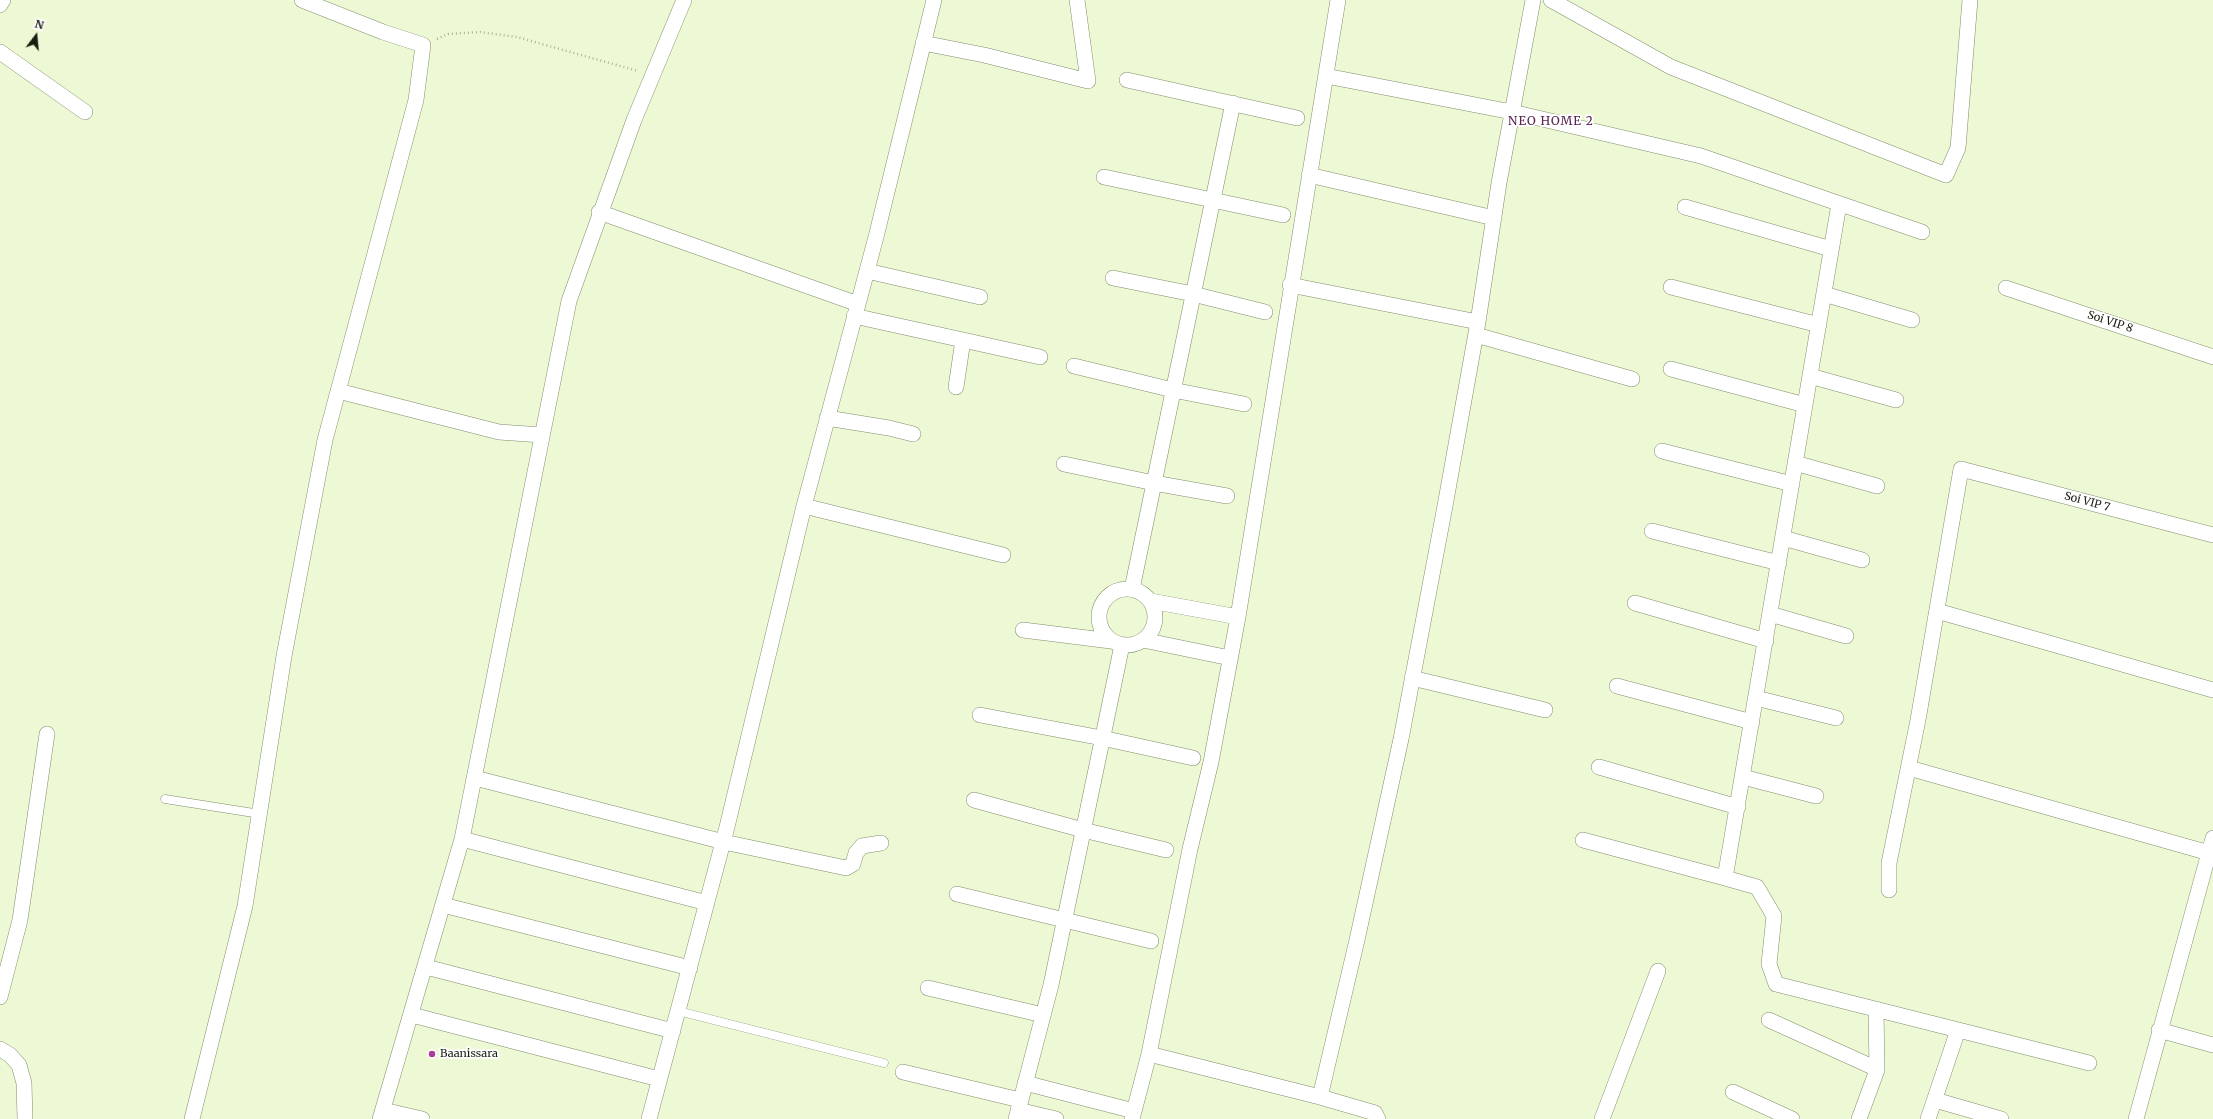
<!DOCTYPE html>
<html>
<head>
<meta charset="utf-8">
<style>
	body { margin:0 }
	#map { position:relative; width:2213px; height:1119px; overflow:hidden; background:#edf9d4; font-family:Merriweather,serif }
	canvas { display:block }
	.north { position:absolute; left:16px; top:16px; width:40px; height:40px; -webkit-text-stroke:3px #fff; paint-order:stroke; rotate:16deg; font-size:11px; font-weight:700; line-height:16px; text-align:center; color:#1a1e11 }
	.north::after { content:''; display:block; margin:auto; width:14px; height:18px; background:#1a1e11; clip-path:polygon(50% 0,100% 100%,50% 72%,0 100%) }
</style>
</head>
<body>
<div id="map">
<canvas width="2213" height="1119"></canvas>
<div class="north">N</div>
</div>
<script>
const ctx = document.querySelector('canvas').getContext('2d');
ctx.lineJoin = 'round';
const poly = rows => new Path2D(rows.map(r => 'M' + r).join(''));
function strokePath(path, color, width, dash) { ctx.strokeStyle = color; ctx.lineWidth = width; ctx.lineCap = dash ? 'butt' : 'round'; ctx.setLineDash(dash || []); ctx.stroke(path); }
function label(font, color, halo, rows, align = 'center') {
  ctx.font = font + ' Merriweather,serif'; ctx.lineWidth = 3.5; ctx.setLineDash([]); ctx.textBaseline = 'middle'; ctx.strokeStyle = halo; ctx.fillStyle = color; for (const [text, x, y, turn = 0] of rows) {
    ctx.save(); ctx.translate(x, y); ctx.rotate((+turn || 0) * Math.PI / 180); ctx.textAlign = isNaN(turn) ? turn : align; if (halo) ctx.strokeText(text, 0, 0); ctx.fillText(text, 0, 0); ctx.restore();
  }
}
const path = poly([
	[437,39,448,34,480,32,517,37,638,71]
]);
const lane = poly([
	[165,799,260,814],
	[678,1011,884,1063]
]);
const street = poly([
	[1551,0,1671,67,1946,175,1958,148,1970,0],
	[0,5,3,0],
	[923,43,984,55,1088,81,1077,0],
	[0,52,85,112],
	[1326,76,1512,112,1701,156,1922,232],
	[1127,80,1297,118],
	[1309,175,1494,218],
	[1104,177,1283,215],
	[1839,204,1725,878,1757,887,1774,916,1769,964,1776,984,2089,1063],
	[1685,207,1831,249],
	[599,212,858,304],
	[867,271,980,297],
	[1113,278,1193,294,1265,312],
	[1290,285,1478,322],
	[1671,287,1819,325],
	[2006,288,2213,357],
	[1824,294,1912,320],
	[854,316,1040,357],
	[1476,335,1632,379],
	[1074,366,1173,390,1244,404],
	[1671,369,1805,405],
	[1810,376,1896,400],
	[956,387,963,340],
	[338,391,499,432,542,435],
	[827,418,889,428,913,434],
	[1662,451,1792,484],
	[1795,463,1877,486],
	[1064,464,1154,483,1227,496],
	[804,506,1003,555],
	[1652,531,1779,563],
	[1783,538,1862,560],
	'1099 617a28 28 0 1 1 56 0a28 28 0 1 1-56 0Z',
	[1132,589,1233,103],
	[1151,601,1238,617],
	[1635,603,1766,641],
	[1937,611,2213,690],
	[1770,614,1846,636],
	[1023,630,1111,641],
	[1143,640,1230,658],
	[1412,678,1545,710],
	[1617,686,1752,722],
	[1756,698,1836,718],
	[980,715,1102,738,1193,758],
	[1599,767,1738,807],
	[1909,768,2213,854],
	[1743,777,1816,796],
	[475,778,724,842,846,868,853,864,856,853,862,846,881,843],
	[974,800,1083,830,1166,850],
	[462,839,707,903],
	[1583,840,1725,878],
	[1889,890,1889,863,1918,720,1961,469,2213,535],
	[957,894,1151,941],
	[443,905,690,968],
	[426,967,673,1031],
	[928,988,1043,1015],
	[0,997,20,920,47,734],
	[412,1015,659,1079],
	[1769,1020,1877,1069],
	[2159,1030,2213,1045],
	[0,1049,10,1055,19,1065,24,1083,25,1119],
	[1149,1054,1320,1097,1375,1113,1378,1119],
	[903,1072,1020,1100],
	[1025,1083,1134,1111],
	[1733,1092,1792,1119],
	[1320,1097,1357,940,1401,739,1445,506,1478,322,1499,183,1533,0],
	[1935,1100,2001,1119],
	[383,1110,422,1119],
	[1018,1110,1056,1119],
	[192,1119,245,906,284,656,325,440,416,100,423,45,383,32,302,0],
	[380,1119,462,839,569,301,634,120,684,0],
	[649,1119,727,827,804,506,876,237,934,0],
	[1016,1119,1051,985,1122,645],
	[1132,1119,1149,1054,1190,849,1211,762,1238,617,1338,0],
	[1602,1119,1658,971],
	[1859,1119,1877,1070,1876,1009],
	[1928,1119,1958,1030],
	[2136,1119,2213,838]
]);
const markers = [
	[432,1054,4,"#aa3b98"]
];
const streetNames = [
	["Soi VIP 8",2110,322,18],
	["Soi VIP 7",2087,502,15]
];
const poiNames = [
	["Baanissara",440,1054]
];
const neighbourhoodNames = [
	["NEO HOME 2",1551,122]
];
strokePath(lane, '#828d6c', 9);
strokePath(street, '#828d6c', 16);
strokePath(path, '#aab496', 2.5, [1, 3]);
strokePath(lane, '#fff', 8);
strokePath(street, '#fff', 15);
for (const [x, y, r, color] of markers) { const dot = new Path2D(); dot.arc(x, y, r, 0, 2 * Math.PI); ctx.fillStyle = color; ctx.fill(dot); strokePath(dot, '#fff', 1.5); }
label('11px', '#1a1e11', '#fff', streetNames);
label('11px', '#1a1e11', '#fff', poiNames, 'left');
ctx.letterSpacing = '1px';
label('12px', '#592350', '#fff', neighbourhoodNames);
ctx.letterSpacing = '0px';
</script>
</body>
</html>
